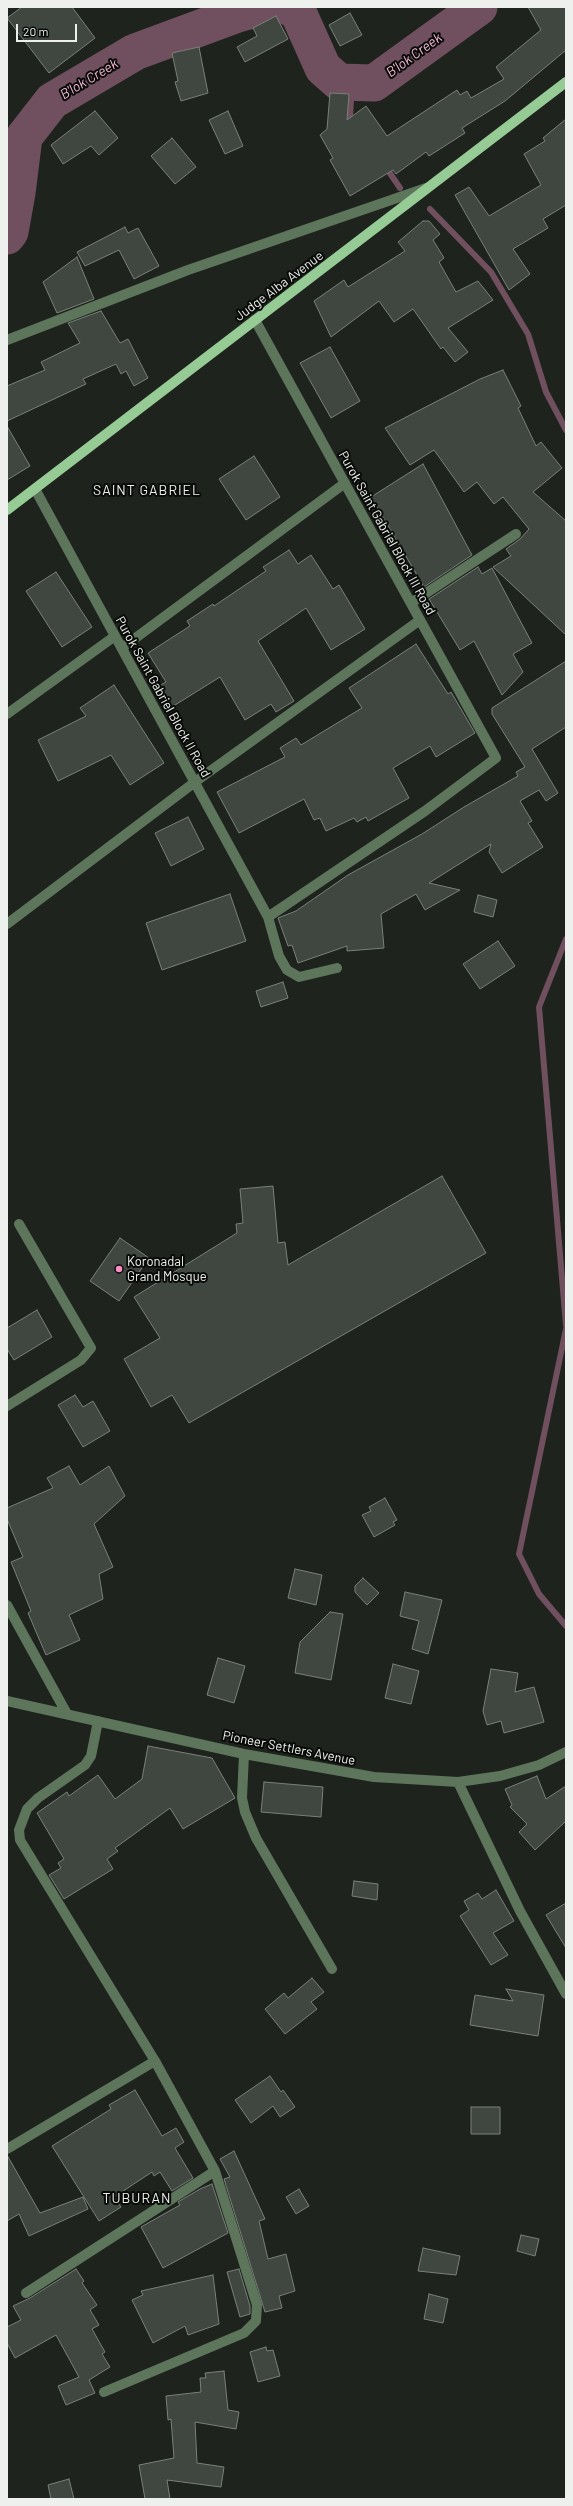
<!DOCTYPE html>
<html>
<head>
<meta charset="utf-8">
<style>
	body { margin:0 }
	#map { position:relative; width:573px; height:2506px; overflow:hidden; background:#1e231d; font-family:Barlow,sans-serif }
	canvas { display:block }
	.frame { position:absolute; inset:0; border:8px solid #edf0ec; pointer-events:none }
	.scale { position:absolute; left:16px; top:24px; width:61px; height:18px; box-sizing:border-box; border:2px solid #edf0ec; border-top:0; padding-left:5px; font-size:12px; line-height:14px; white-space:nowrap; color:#edf0ec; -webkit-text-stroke:3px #090b09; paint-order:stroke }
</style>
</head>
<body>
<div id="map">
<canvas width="573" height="2506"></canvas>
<div class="frame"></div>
<div class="scale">20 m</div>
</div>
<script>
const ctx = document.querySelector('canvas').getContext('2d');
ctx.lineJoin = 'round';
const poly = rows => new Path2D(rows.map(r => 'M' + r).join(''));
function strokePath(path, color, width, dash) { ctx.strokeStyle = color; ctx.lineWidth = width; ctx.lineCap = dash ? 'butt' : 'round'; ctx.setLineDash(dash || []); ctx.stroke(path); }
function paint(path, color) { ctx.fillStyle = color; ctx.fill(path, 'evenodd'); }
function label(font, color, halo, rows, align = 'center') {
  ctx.font = font + ' Barlow,sans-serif'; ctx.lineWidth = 4; ctx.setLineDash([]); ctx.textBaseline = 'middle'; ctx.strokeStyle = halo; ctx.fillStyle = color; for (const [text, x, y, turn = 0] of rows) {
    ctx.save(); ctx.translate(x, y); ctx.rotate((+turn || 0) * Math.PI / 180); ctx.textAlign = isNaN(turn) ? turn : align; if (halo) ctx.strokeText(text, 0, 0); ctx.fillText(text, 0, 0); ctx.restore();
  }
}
const stream = poly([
	[352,83,350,118,354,123],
	[385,166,400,188],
	[430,209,491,272,528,334,546,392,566,430],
	[566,939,539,1007,566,1325],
	[566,1329,519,1554,539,1594,566,1626]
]);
const river = poly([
	[289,7,298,12,323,68,339,82,374,83,479,7],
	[7,236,10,232,17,193,24,137,52,101,135,52,238,14,264,7]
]);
const building = poly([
	[22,7,72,7,95,38,49,73,7,18,22,7],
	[528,7,566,7,566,50,505,101,462,128,465,133,429,156,426,152,396,174,393,170,350,196,330,160,333,158,320,135,327,129,330,93,349,94,347,120,366,106,387,136,457,90,460,95,467,91,471,98,504,79,496,67,541,30,528,7],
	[350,13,362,35,340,46,329,25,350,13],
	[276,16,288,39,245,62,237,47,257,36,253,28,276,16],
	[199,47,208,93,181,101,175,82,178,81,172,53,199,47],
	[95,111,118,138,99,155,91,146,63,164,51,145,95,111],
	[228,111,243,146,225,154,209,120,228,111],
	[566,119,566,205,543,219,548,228,513,249,530,274,509,290,455,195,469,187,489,216,541,185,524,154,545,141,543,138,566,119],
	[172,138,196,167,175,184,151,156,172,138],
	[423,221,429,221,440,234,433,240,444,258,439,262,456,292,478,281,493,300,448,328,468,352,455,362,443,347,441,349,413,309,394,322,379,301,331,337,314,301,344,280,348,287,405,251,398,242,423,221],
	[125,227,128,233,138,228,159,266,134,279,119,250,85,266,77,252,125,227],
	[77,257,94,299,57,313,43,282,77,257],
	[101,311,120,343,128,339,148,378,134,386,126,371,121,374,116,364,83,379,86,384,7,421,7,386,45,370,41,362,80,343,68,323,101,311],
	[330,347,360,401,331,418,300,363,330,347],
	[503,370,521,406,518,408,536,446,541,442,562,468,533,492,566,521,566,635,493,567,511,556,506,549,520,539,529,529,503,497,494,504,477,482,464,492,434,450,410,465,385,428,480,379,503,370],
	[7,426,30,466,7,480,7,426],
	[254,456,280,497,246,520,219,479,254,456],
	[423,464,472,555,424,587,371,497,423,464],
	[289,550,298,564,311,555,333,589,339,585,365,629,331,650,306,608,258,641,294,701,276,712,271,704,245,720,220,677,167,710,154,689,166,682,148,653,190,626,187,621,213,604,214,606,266,571,263,567,289,550],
	[478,567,482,574,492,568,532,643,513,654,523,672,502,695,474,641,460,650,429,599,478,567],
	[56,572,92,627,62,647,26,591,56,572],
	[416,644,448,694,451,692,475,733,436,757,430,746,393,768,409,798,368,821,366,817,357,822,354,818,326,831,320,818,314,820,304,799,239,833,217,792,285,757,280,748,296,738,301,745,362,708,349,688,416,644],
	[566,661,566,727,532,749,558,793,546,801,539,790,520,801,532,821,528,823,543,847,502,873,489,852,491,844,429,883,460,890,425,910,416,894,381,914,384,948,347,951,347,946,298,963,292,945,288,946,278,918,296,911,348,875,422,834,464,807,518,776,516,772,525,767,492,714,492,708,566,661],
	[114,685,164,763,130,785,111,755,58,781,38,740,86,716,80,708,114,685],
	[188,817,204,849,171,866,155,833,188,817],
	[230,894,246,941,162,970,146,923,230,894],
	[478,895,497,900,493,917,474,912,478,895],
	[498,941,515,966,480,989,463,964,498,941],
	[283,982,288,998,261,1007,256,991,283,982],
	[442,1176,486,1253,189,1423,172,1395,151,1407,124,1359,160,1338,134,1297,237,1233,236,1224,243,1223,240,1189,273,1186,278,1243,285,1242,288,1265,442,1176],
	[120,1238,149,1258,119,1301,90,1281,120,1238],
	[37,1310,52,1337,14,1360,7,1349,7,1328,37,1310],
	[75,1395,83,1407,93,1401,110,1431,83,1447,58,1405,75,1395],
	[69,1466,80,1485,109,1466,125,1496,94,1524,113,1567,99,1574,103,1599,69,1615,80,1640,46,1655,28,1613,31,1611,11,1562,23,1557,7,1519,7,1508,53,1488,47,1478,69,1466],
	[385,1498,397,1520,393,1522,395,1525,374,1537,362,1515,371,1511,369,1507,385,1498],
	[295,1569,322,1575,316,1605,288,1598,295,1569],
	[363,1578,379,1593,367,1605,355,1592,355,1586,363,1578],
	[405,1592,442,1600,428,1654,412,1649,419,1621,400,1616,405,1592],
	[330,1612,343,1614,331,1680,295,1673,300,1642,330,1612],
	[218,1658,245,1666,234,1703,207,1695,218,1658],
	[393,1664,419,1671,411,1704,385,1698,393,1664],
	[491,1669,518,1673,515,1692,534,1687,544,1722,504,1733,501,1721,487,1725,483,1711,491,1669],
	[148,1746,212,1758,235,1798,183,1829,170,1808,115,1848,118,1851,107,1859,113,1869,64,1899,49,1875,61,1868,58,1863,64,1859,37,1813,67,1792,69,1796,98,1775,115,1799,142,1779,148,1746],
	[537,1776,546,1799,566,1786,566,1821,535,1850,519,1832,527,1824,510,1807,512,1805,505,1789,537,1776],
	[264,1782,323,1787,321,1817,261,1812,264,1782],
	[354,1881,378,1884,377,1900,352,1896,354,1881],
	[496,1890,514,1921,493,1933,508,1955,491,1965,460,1916,469,1910,464,1901,478,1893,482,1899,496,1890],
	[566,1903,566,1948,546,1915,566,1903],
	[312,1978,324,1992,311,2002,317,2009,285,2034,265,2009,284,1993,288,1998,312,1978],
	[506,1989,544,1995,538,2036,470,2025,475,1995,513,2001,506,1989],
	[270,2076,281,2092,283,2090,295,2107,280,2117,273,2106,251,2123,235,2100,270,2076],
	[135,2090,162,2136,176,2128,184,2142,175,2148,193,2178,172,2191,160,2172,154,2176,152,2172,114,2197,121,2207,99,2221,52,2146,111,2109,109,2105,135,2090],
	[471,2107,500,2107,500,2134,471,2134,471,2107],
	[234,2151,265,2219,259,2221,268,2259,286,2254,295,2291,279,2296,282,2308,265,2312,224,2179,230,2177,220,2159,234,2151],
	[7,2155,40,2213,83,2197,88,2209,29,2236,19,2214,7,2221,7,2155],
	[212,2184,228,2233,163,2268,141,2227,180,2205,178,2202,200,2189,212,2184],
	[299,2189,309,2206,296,2214,286,2197,299,2189],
	[521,2235,539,2239,535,2256,517,2251,521,2235],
	[423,2248,460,2256,456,2275,418,2271,423,2248],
	[76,2269,84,2281,82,2283,97,2305,90,2310,99,2325,92,2329,105,2352,102,2354,110,2367,89,2380,95,2393,66,2405,58,2386,79,2377,56,2335,15,2358,7,2343,7,2327,21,2320,13,2306,30,2298,76,2269],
	[239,2269,250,2306,250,2314,240,2317,227,2272,239,2269],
	[213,2275,219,2324,188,2335,185,2326,153,2343,132,2300,143,2295,141,2291,213,2275],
	[429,2294,448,2299,443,2323,424,2319,429,2294],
	[266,2347,267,2351,273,2350,280,2376,258,2382,250,2352,266,2347],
	[224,2371,228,2410,239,2412,236,2429,195,2422,197,2463,224,2467,221,2487,167,2480,170,2499,145,2499,139,2465,174,2458,171,2419,168,2420,166,2396,201,2392,200,2378,206,2378,205,2373,224,2371],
	[69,2479,74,2499,51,2499,48,2485,69,2479]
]);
const minor = poly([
	[255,320,496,758,425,811,268,917],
	[7,340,188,270,426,188],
	[35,489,268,917,279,956,287,970,299,977,337,968],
	[411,603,516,534],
	[122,648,345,483],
	[7,714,115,636],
	[7,924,195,782,420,620],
	[7,1406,81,1360,91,1348,19,1224],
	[7,1605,67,1714],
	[7,1701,244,1754,374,1777,458,1782,500,1776,539,1765,566,1752],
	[98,1721,91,1756,85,1765,38,1798,27,1809,19,1830,20,1840,155,2061,215,2171,257,2305,256,2321,244,2333,104,2392],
	[244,1754,242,1798,245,1812,256,1838,332,1969],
	[458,1782,520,1911,566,1994],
	[7,2149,155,2061],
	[26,2293,215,2171]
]);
const major = poly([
	[7,510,566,82]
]);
const markers = [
	[119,1269,4,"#fb8fc4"]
];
const streetNames = [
	["Judge Alba Avenue",279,286,-37],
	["Purok Saint Gabriel Block III Road",387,533,61],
	["Purok Saint Gabriel Block II Road",163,697,61],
	["Pioneer Settlers Avenue",289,1748,11]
];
const poiNames = [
	["Koronadal",127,1262],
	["Grand Mosque",127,1277]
];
const waterNames = [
	["B'lok Creek",414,55,-36],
	["B'lok Creek",89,79,-31]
];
const neighbourhoodNames = [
	["SAINT GABRIEL",147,490],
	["TUBURAN",137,2198]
];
strokePath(stream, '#704f5e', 6);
strokePath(river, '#704f5e', 37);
paint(building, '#404640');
strokePath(building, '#7a807a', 1);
strokePath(minor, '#5d755b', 10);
strokePath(major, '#97cb95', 10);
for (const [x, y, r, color] of markers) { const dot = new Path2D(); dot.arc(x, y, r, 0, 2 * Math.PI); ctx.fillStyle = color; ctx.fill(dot); strokePath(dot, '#090b09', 1.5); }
label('13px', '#edf0ec', '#090b09', streetNames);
label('13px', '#edf0ec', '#090b09', poiNames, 'left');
label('italic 14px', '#f4b7d3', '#090b09', waterNames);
ctx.letterSpacing = '1px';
label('14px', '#edf0ec', '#090b09', neighbourhoodNames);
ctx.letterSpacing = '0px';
</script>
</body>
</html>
